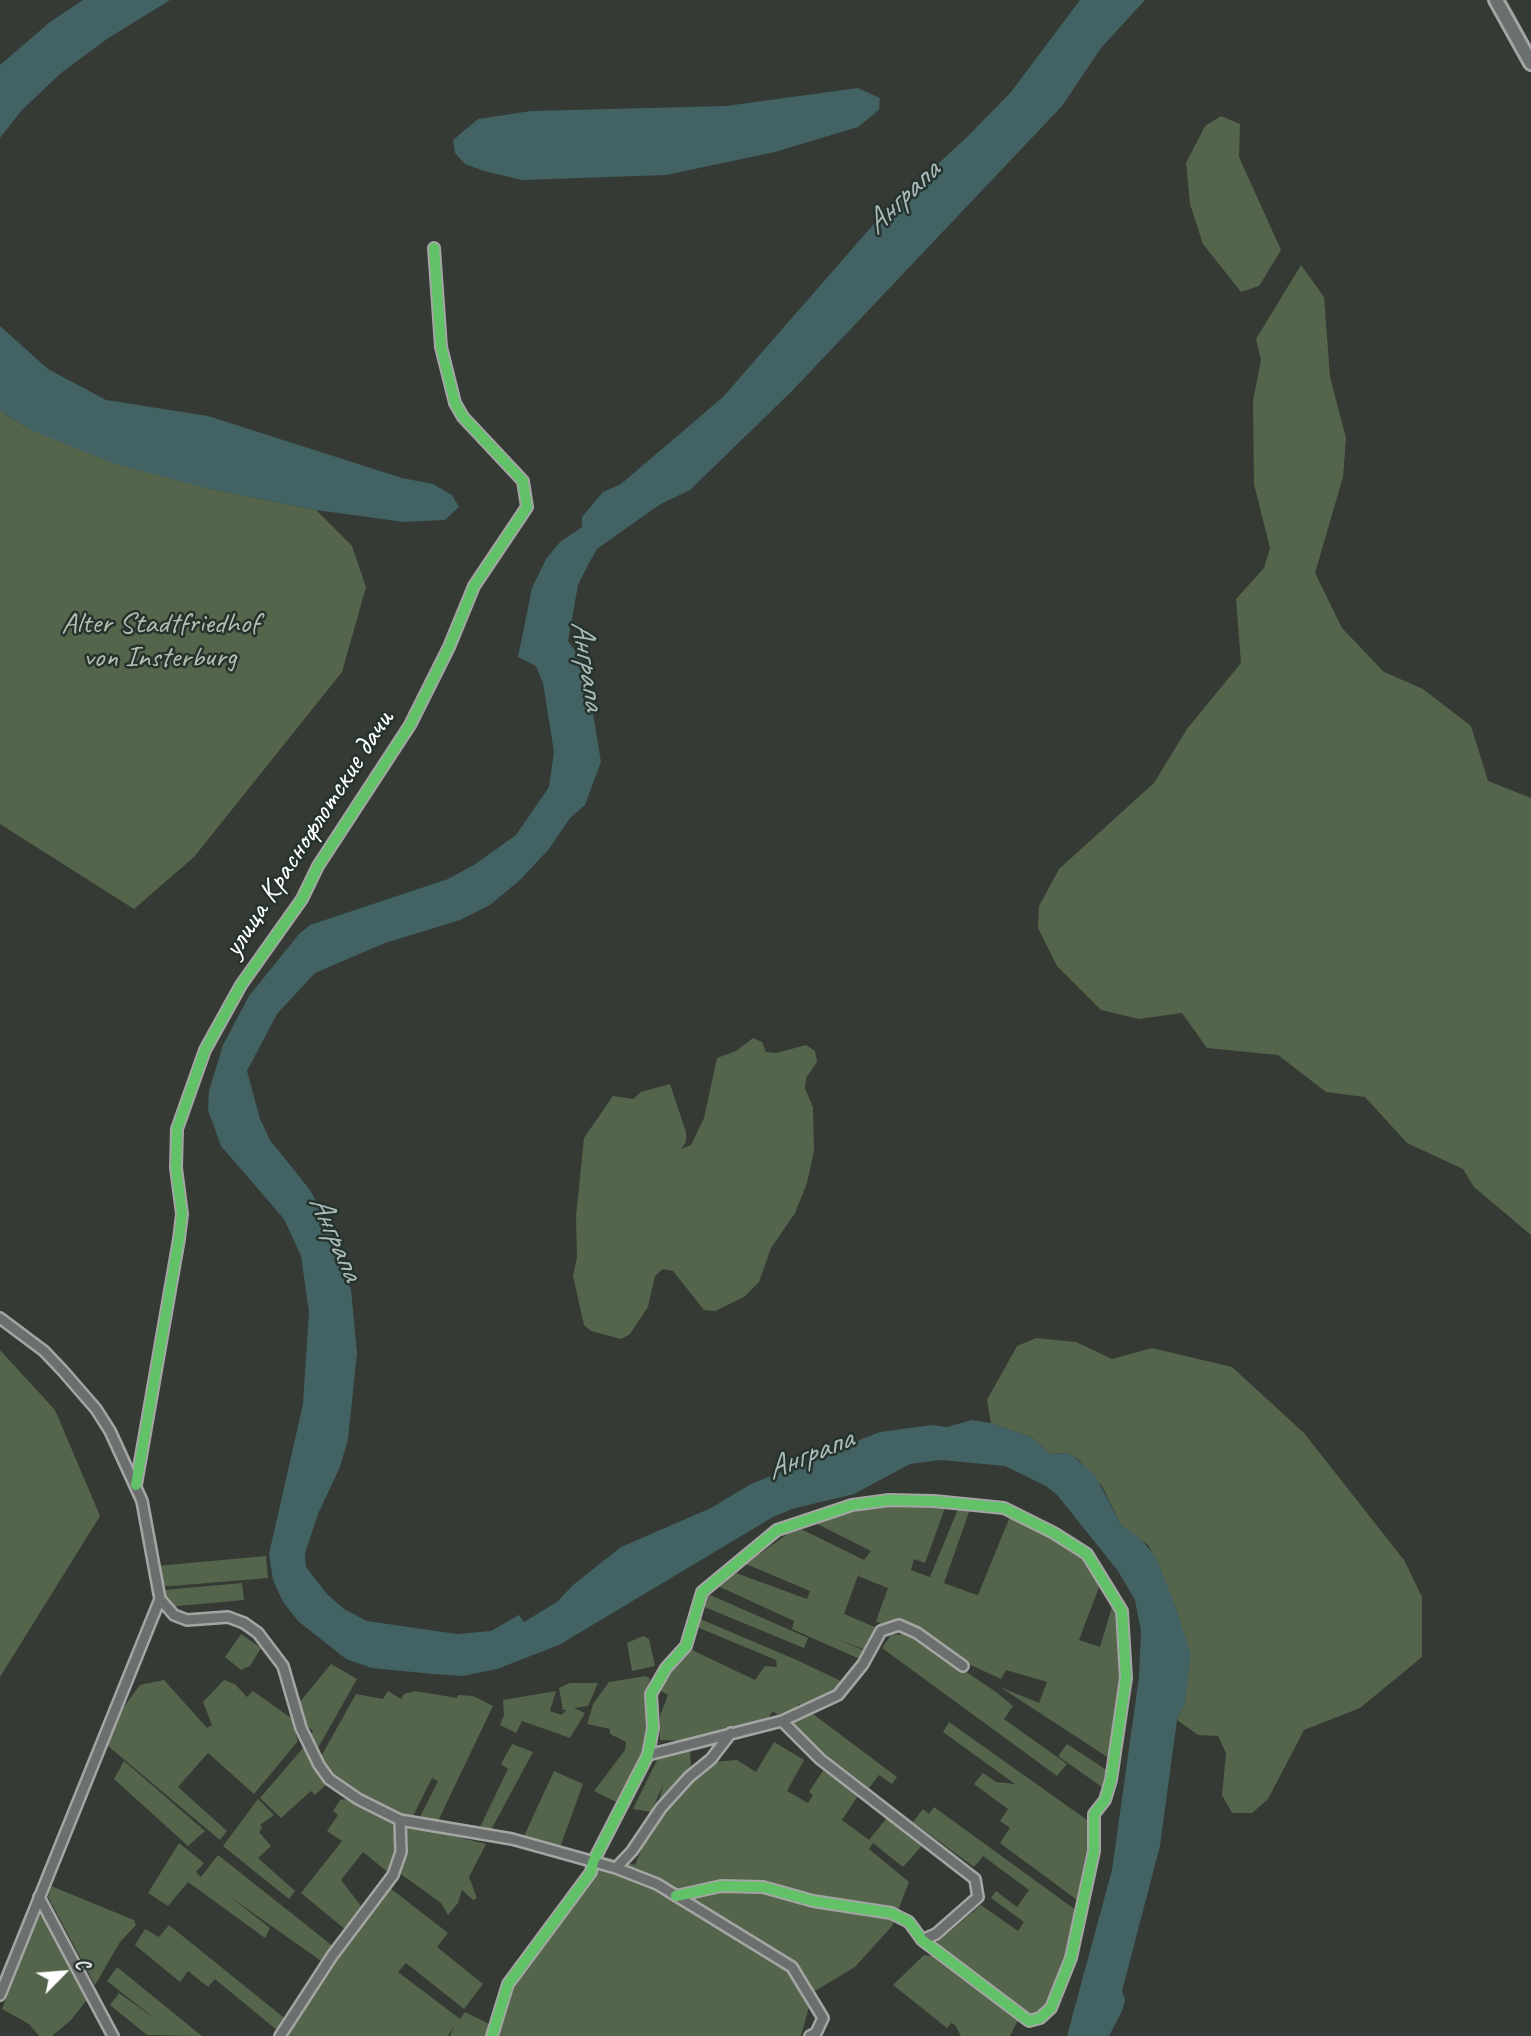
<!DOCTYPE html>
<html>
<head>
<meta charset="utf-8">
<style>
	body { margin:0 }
	#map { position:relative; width:1531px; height:2036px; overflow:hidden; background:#353a35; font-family:Caveat,sans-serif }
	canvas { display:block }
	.north { position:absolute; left:28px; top:1938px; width:70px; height:70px; -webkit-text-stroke:5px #26332d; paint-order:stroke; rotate:65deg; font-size:19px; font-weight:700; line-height:28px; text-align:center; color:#fff }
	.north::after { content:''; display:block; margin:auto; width:24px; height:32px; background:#fff; clip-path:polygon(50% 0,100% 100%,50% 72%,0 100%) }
</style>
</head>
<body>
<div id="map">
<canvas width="1531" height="2036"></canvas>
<div class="north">С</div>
</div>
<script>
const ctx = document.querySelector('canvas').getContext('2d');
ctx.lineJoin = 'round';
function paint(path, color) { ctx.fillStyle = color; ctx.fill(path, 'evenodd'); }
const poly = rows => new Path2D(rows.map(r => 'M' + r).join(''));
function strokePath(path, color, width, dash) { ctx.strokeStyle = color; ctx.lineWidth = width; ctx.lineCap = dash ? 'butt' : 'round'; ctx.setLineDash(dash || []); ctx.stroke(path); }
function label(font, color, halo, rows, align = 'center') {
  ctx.font = font + ' Caveat,sans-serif'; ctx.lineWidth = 5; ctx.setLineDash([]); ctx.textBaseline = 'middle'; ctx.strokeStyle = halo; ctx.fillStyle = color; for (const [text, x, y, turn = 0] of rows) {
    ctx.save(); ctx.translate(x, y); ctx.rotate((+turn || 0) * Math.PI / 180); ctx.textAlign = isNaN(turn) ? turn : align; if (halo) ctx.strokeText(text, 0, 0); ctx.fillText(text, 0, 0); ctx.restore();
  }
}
const green = poly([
	[1221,116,1240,124,1239,157,1281,250,1259,286,1241,292,1203,244,1190,204,1186,163,1205,126],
	[1301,265,1324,297,1330,377,1346,438,1343,477,1315,573,1342,628,1384,672,1423,689,1471,726,1488,781,1531,798,1531,1235,1474,1187,1463,1169,1407,1143,1365,1097,1326,1092,1278,1055,1207,1048,1182,1013,1139,1019,1101,1010,1057,966,1038,928,1039,906,1059,869,1154,783,1187,729,1241,663,1236,599,1264,568,1270,548,1254,484,1253,401,1261,360,1256,339],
	[0,411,31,430,211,489,316,510,352,546,366,587,342,672,194,857,134,909,0,824],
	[753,1038,762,1042,766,1052,776,1053,806,1045,815,1051,817,1062,806,1078,805,1088,813,1108,814,1151,807,1183,795,1213,771,1248,759,1282,744,1297,715,1311,704,1310,673,1271,663,1269,655,1276,648,1307,630,1334,621,1339,591,1331,584,1325,573,1276,577,1257,576,1216,584,1138,613,1096,633,1099,641,1092,670,1084,686,1132,686,1142,681,1149,691,1145,704,1118,717,1058,736,1051],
	[1036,1338,1076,1342,1112,1359,1152,1348,1232,1367,1304,1433,1404,1560,1422,1597,1422,1657,1360,1708,1304,1730,1268,1799,1252,1813,1232,1813,1222,1795,1226,1753,1218,1736,1198,1735,1177,1720,1185,1703,1176,1608,1149,1546,1121,1525,1102,1486,1078,1459,1067,1453,1051,1454,1031,1437,991,1423,987,1400,1017,1346],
	[0,1350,55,1410,100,1516,0,1677],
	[883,1506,945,1508,925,1563,914,1559,911,1570,930,1577,958,1509,970,1509,944,1583,974,1594,978,1595,1011,1514,1095,1557,1104,1574,1079,1640,1100,1647,1114,1600,1120,1601,1128,1656,1115,1762,1000,1687,1039,1703,1047,1682,1006,1670,1001,1679,960,1660,908,1628,887,1628,876,1621,888,1588,858,1576,862,1564,844,1614,882,1630,869,1651,836,1639,868,1652,864,1661,792,1629,794,1621,718,1586,736,1573,807,1599,810,1591,746,1564,797,1527,864,1560,871,1551,811,1521],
	[266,1556,268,1578,159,1587,156,1566],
	[242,1583,244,1600,167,1607,164,1590],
	[708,1594,808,1638,804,1648,702,1606],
	[698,1618,799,1661,847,1684,805,1707,799,1704,792,1714,782,1719,773,1711,769,1717,774,1721,757,1721,689,1741,660,1740,660,1716,668,1695,661,1691,664,1680,690,1649,755,1680,765,1666,777,1667,776,1660,697,1627],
	[241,1634,261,1648,250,1666,241,1670,225,1657],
	[905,1634,916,1638,996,1692,1013,1706,1004,1719,1067,1764,1057,1776,882,1648,891,1635],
	[643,1636,649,1639,655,1666,632,1671,627,1643],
	[331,1664,357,1679,314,1755,308,1741,313,1731,305,1724,299,1703],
	[646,1676,650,1679,646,1695,650,1745,627,1795,621,1792,616,1802,594,1791,625,1750,626,1742,610,1734,610,1729,587,1724,593,1704,609,1682],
	[164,1680,207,1728,212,1725,203,1702,224,1680,235,1684,247,1697,253,1691,291,1718,298,1741,254,1794,208,1753,178,1787,227,1831,220,1840,108,1746,115,1719,140,1685],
	[570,1683,598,1683,588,1706,574,1708,585,1713,570,1738,522,1721,516,1733,500,1725,504,1715,503,1700,556,1691,550,1711,561,1715,567,1710,563,1710,559,1688],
	[388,1691,401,1699,404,1694,415,1691,457,1698,458,1695,473,1696,493,1706,437,1823,419,1819,438,1781,432,1778,412,1818,400,1815,337,1784,319,1760,356,1694,383,1699],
	[809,1711,897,1777,892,1784,879,1775,869,1788,788,1725],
	[949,1722,1097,1827,1085,1906,1000,1843,1010,1828,1000,1821,1008,1809,974,1784,983,1773,996,1782,1015,1784,943,1732],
	[774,1742,804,1760,787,1791,808,1803,813,1795,809,1792,826,1766,861,1791,842,1820,869,1840,890,1814,926,1841,903,1867,873,1843,869,1849,909,1882,892,1926,855,1967,813,1992,801,2036,499,2036,516,1982,592,1877,602,1856,635,1865,652,1824,664,1783,651,1812,633,1809,657,1760,690,1749,691,1768,700,1763,737,1760,756,1772],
	[512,1744,533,1752,491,1830,479,1829,508,1769,501,1764],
	[1067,1744,1114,1775,1109,1792,1058,1756],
	[303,1748,327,1784,315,1795,311,1791,281,1818,260,1798],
	[124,1761,205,1831,188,1846,114,1779],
	[554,1771,583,1784,559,1850,524,1836],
	[258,1799,274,1815,260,1825,262,1828,259,1832,271,1846,258,1858,295,1891,289,1899,223,1846],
	[346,1799,393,1824,398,1834,390,1874,363,1852,341,1880,361,1906,346,1930,301,1893,342,1841,327,1831,338,1815,333,1811,340,1800],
	[934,1807,1084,1916,1059,2000,1034,2018,933,1946,981,1905,1018,1931,1024,1922,991,1898,996,1891,1017,1907,1029,1890,983,1856,974,1867,913,1822,923,1809,929,1814],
	[408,1825,486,1844,469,1877,477,1898,473,1900,462,1890,458,1903,448,1915,441,1903,398,1872],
	[179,1843,204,1863,196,1872,201,1877,218,1855,334,1947,324,1963,229,1896,270,1928,265,1938,188,1882,168,1906,148,1893],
	[51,1886,134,1920,136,1925,120,1942,95,1985,48,1897],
	[390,1888,448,1933,437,1947,483,1984,464,2009,406,1963,398,1972,460,2019,465,2012,499,2029,496,2036,450,2036,454,2026,448,2036,284,2036,330,1964],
	[43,1914,90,1996,71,2020,52,2036,39,2036,29,2024,2,2009,36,1919],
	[169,1925,288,2021,279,2032,215,1979,208,1987,188,1971,180,1982,135,1945,145,1929,159,1937],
	[924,1955,933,1956,1019,2018,1010,2036,961,2036,955,2025,951,2023,947,2028,893,1985],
	[117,1967,192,2028,202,2036,147,2035,110,2005,119,1993,158,2021,107,1981]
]);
const water = poly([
	[83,0,170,0,107,39,61,73,21,111,0,138,0,65,50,22],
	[1080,0,1145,0,1101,48,1062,106,792,391,690,490,659,505,597,549,589,563,578,585,568,641,583,662,586,671,601,762,585,805,570,818,549,849,520,880,490,905,460,920,385,943,315,973,277,1014,247,1071,260,1119,270,1140,310,1190,326,1220,351,1289,357,1353,348,1439,340,1467,318,1514,305,1553,306,1567,327,1594,344,1609,367,1621,457,1634,491,1631,519,1615,524,1622,557,1602,573,1585,621,1547,711,1508,751,1484,788,1469,809,1464,839,1448,880,1432,932,1425,947,1427,972,1420,991,1423,1031,1437,1051,1454,1066,1453,1073,1456,1095,1475,1121,1525,1139,1537,1156,1557,1176,1608,1191,1655,1185,1703,1177,1720,1160,1846,1122,1991,1125,2000,1122,2011,1109,2036,1067,2036,1112,1870,1139,1677,1141,1631,1135,1600,1118,1571,1058,1496,1046,1486,1005,1466,941,1460,910,1464,854,1494,792,1509,773,1517,559,1645,497,1669,463,1676,433,1674,372,1668,346,1659,298,1621,283,1602,273,1580,269,1554,303,1404,309,1312,301,1256,284,1219,221,1146,208,1110,209,1091,223,1045,249,996,299,934,310,925,448,879,474,865,516,835,549,787,554,752,543,683,536,666,518,657,532,588,546,559,560,542,582,527,582,517,603,492,621,484,723,397,879,218,966,138,1011,92],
	[858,88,880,98,879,110,858,127,775,152,666,175,522,180,484,171,465,164,455,153,453,140,478,119,531,111,726,106],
	[0,326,48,369,106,400,208,416,402,478,433,484,452,495,459,507,445,520,404,522,316,510,210,489,115,464,31,430,0,411]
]);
const street = poly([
	[0,1318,44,1351,63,1371,96,1409,110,1431,142,1501,160,1599,174,1615,187,1620,228,1617,244,1623,258,1633,283,1666,301,1728,319,1765,329,1779,358,1799,400,1820,512,1839,616,1868,632,1851,661,1808,689,1777,711,1759,731,1733],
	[136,1485,179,1239,182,1214,176,1168,177,1129,205,1050,241,985,302,899,318,866,410,725,449,647,474,586,527,507,523,481,463,417,455,403,441,347,434,248],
	[782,1721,820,1759,975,1879,978,1897,936,1934,922,1940],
	[648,1755,782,1721,838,1695,863,1664,881,1631,899,1625,917,1633,963,1666],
	[616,1868,657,1884,792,1967,823,2018,816,2033,810,2036],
	[39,1897,113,2036],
	[0,1995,160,1599],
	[280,2036,332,1956,393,1875,401,1852,400,1820],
	[492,2036,508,1984,591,1872,593,1862,648,1755,653,1728,651,1694,666,1668,686,1646,702,1592,777,1530,852,1505,889,1500,934,1501,1004,1508,1054,1533,1087,1554,1122,1611,1126,1678,1111,1780,1105,1800,1094,1814,1094,1851,1071,1958,1051,2008,1040,2018,1029,2021,922,1940,909,1922,891,1913,813,1901,763,1887,721,1886,676,1896]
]);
const secondary = poly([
	[1496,0,1531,63]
]);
const cycleway = poly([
	[136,1485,179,1239,182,1214,176,1168,177,1129,205,1050,241,985,302,899,318,866,410,725,449,647,474,586,527,507,523,481,463,417,455,403,441,347,434,248],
	[492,2036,508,1984,591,1872,593,1862,648,1755,653,1728,651,1694,666,1668,686,1646,702,1592,777,1530,852,1505,889,1500,934,1501,1004,1508,1054,1533,1087,1554,1122,1611,1126,1678,1111,1780,1105,1800,1094,1814,1094,1851,1071,1958,1051,2008,1040,2018,1029,2021,922,1940,909,1922,891,1913,813,1901,763,1887,721,1886,676,1896]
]);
const parkNames = [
	["Alter Stadtfriedhof",160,624],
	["von Insterburg",160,658]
];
const streetNames = [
	["улица Краснофлотские дачи",309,834,-57]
];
const waterNames = [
	["Анграпа",903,198,-44],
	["Анграпа",587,665,81],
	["Анграпа",335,1238,66],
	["Анграпа",810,1455,-22]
];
paint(green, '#54654c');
paint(water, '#426263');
strokePath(street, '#a4a6a4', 14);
strokePath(secondary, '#a4a6a4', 18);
strokePath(street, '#6b6f6d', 9);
strokePath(secondary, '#6b6f6d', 12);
strokePath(cycleway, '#61c268', 10);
label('30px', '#b4bdb0', '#26332d', parkNames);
label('30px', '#fff', '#26332d', streetNames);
label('italic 32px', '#aababb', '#26332d', waterNames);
</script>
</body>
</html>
